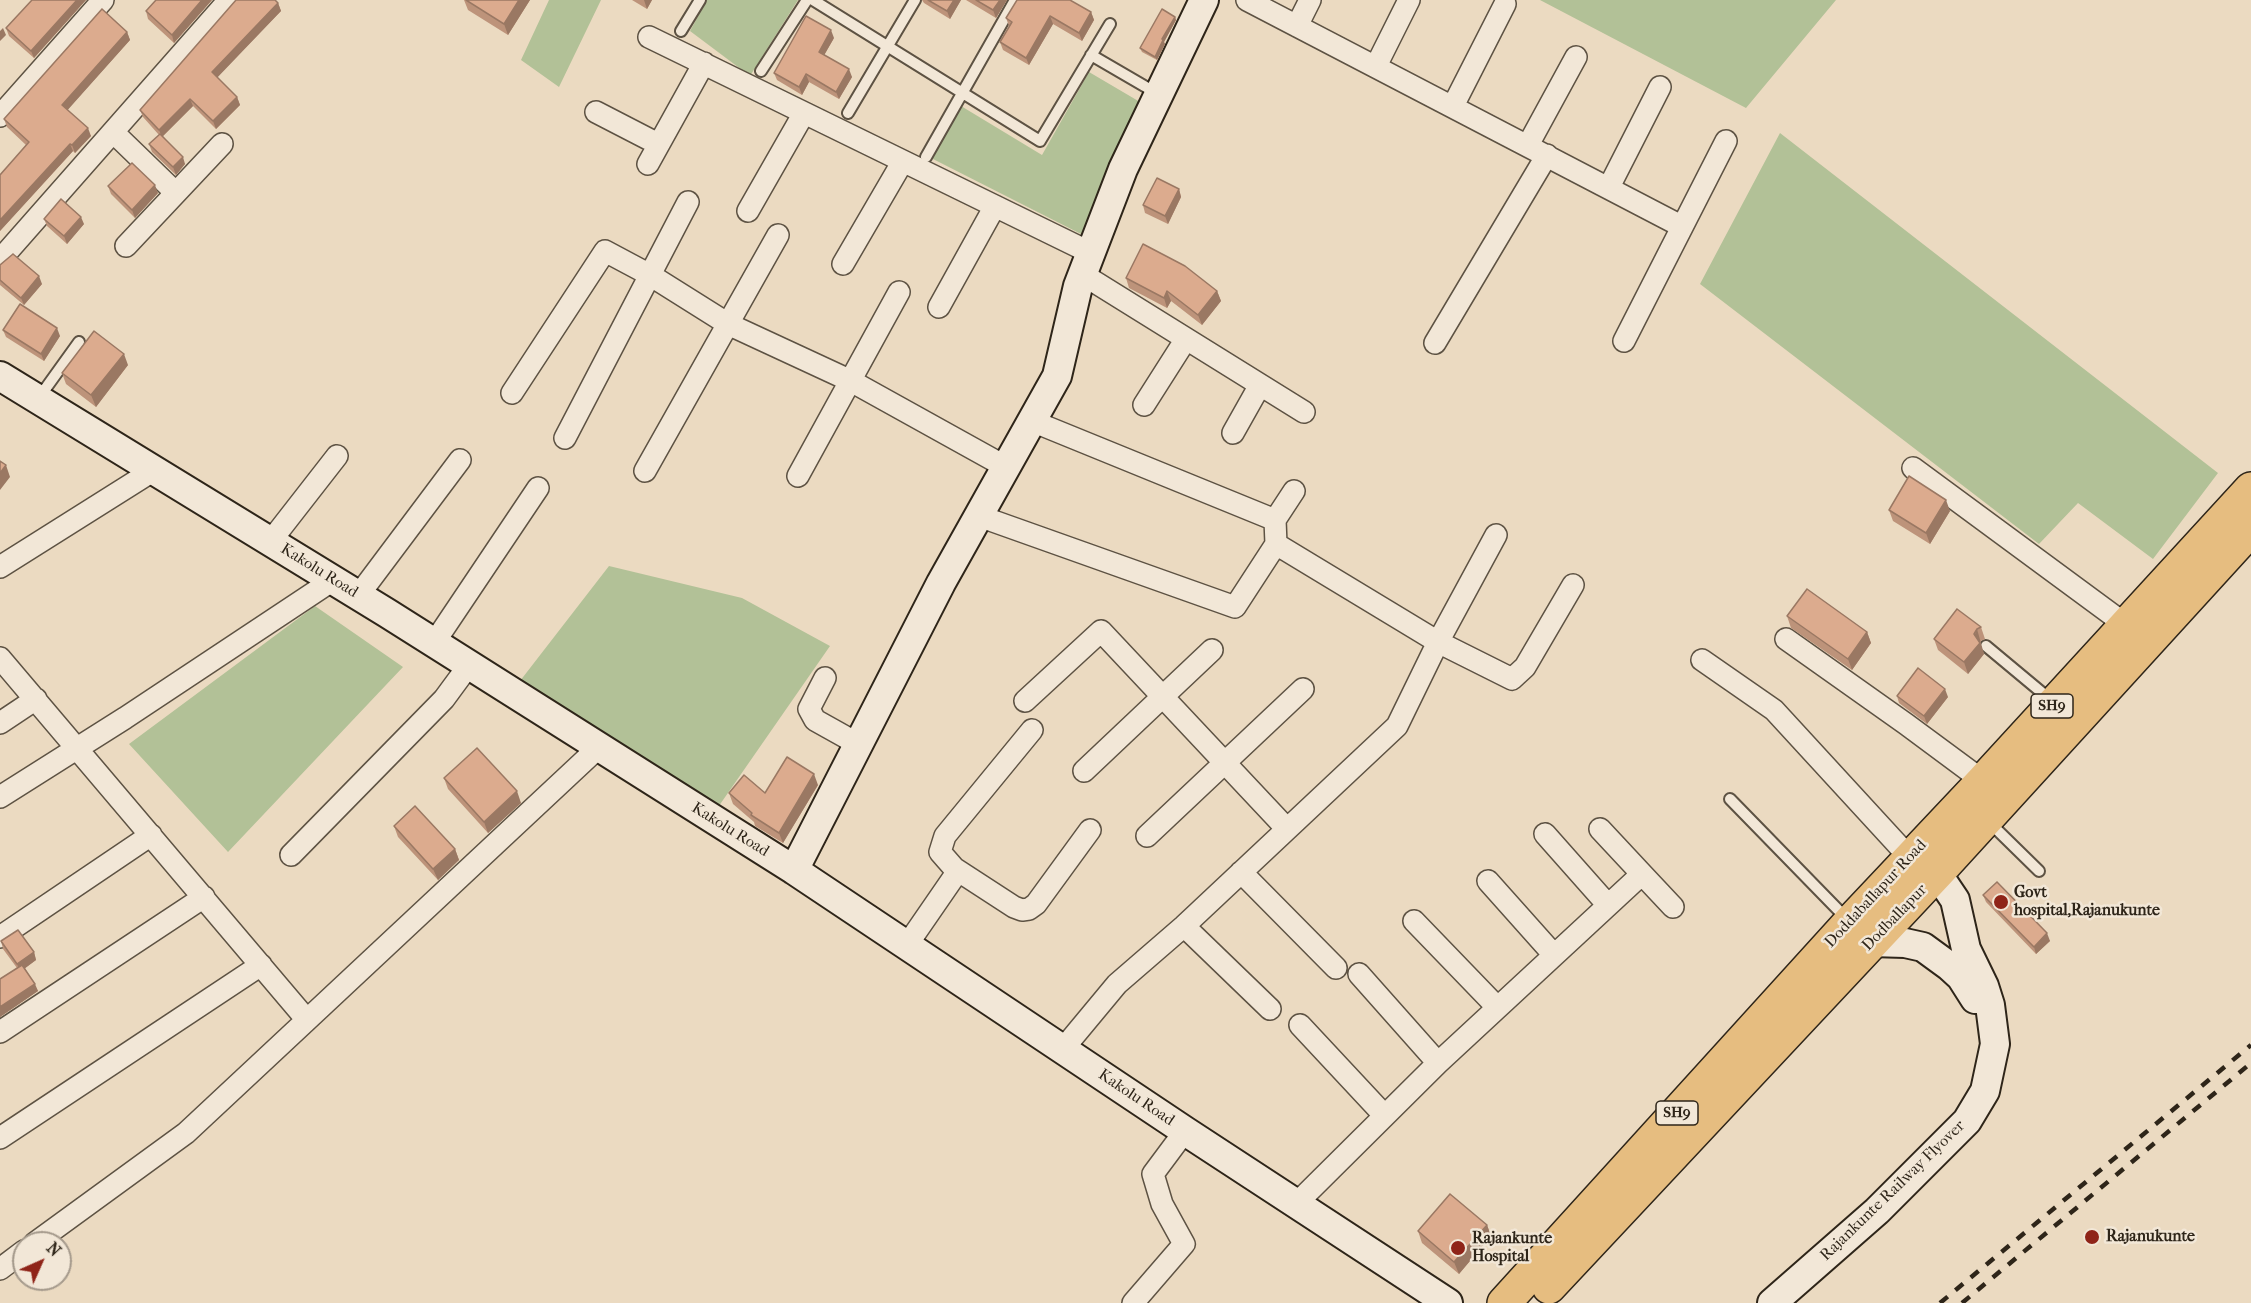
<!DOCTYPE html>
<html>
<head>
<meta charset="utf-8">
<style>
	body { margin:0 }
	#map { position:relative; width:2251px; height:1303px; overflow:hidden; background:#ebdac1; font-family:"IM FELL French Canon",serif }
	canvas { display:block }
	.north { position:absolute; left:12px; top:1231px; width:60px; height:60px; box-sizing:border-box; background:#f2e7d7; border:2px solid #a4998b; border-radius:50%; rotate:45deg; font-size:16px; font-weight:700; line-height:24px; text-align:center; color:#2e2519 }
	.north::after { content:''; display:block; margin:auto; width:21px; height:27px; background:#8f2418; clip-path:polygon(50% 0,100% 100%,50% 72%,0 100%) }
</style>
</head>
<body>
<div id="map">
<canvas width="2251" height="1303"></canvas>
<div class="north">N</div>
</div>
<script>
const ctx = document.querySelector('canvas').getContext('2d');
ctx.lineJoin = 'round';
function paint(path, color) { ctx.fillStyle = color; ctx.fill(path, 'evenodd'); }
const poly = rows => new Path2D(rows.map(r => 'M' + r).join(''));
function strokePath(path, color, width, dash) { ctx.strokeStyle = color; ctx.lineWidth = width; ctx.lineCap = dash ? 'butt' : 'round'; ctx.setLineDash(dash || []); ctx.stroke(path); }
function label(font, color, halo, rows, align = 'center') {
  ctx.font = font + ' "IM FELL French Canon",serif'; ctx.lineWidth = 5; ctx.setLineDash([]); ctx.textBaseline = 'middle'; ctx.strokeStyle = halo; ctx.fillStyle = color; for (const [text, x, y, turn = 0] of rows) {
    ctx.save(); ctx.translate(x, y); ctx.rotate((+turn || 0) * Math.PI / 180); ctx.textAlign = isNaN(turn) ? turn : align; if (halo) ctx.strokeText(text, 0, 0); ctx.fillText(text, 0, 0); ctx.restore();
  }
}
const green = poly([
	[549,0,601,0,559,87,521,60],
	[707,0,798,0,750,76,690,31],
	[1540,0,1836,0,1746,108],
	[1089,72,1140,102,1083,235,931,158,961,106,1042,155],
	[1780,133,2218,473,2153,559,2078,503,2039,544,1700,284],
	[609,566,742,598,830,646,714,813,520,681],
	[315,606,403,667,228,852,129,744]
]);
const lane = poly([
	[813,0,1040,141,1110,24],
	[681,31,700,0],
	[1091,55,1158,94],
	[761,71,807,0],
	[848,113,915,0],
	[926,157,1015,0],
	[38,399,79,342],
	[1986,646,2052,701],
	[1730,799,1847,919],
	[1989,822,2039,871]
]);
const street = poly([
	[1247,0,1681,226],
	[1297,26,1310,0],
	[649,37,1091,253],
	[1376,66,1409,0],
	[1453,106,1505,4],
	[596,112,658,144],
	[0,116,103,0],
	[113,132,176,193],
	[1528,145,1576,57],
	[648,164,704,63],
	[1609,187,1660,87],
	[748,211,804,113],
	[126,246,222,144],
	[0,260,229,0],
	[843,264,903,161],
	[1082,274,1304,412],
	[939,307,995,206],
	[1624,341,1726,141],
	[1435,343,1547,155],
	[512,393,605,251,650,275,728,324,851,381,1006,467],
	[1144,405,1186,339],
	[1233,433,1260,385],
	[565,438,688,202],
	[1913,468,2126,625],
	[645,471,778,235],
	[798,476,899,292],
	[979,516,1235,607,1276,544,1275,520,1032,421],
	[1275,520,1294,491],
	[1496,535,1438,642,1512,679,1525,667,1573,585],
	[270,542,337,456],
	[0,567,154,470],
	[358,596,460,460],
	[1786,639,1906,724,1983,781],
	[434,643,538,488],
	[0,658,307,1020,599,747],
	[1702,660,1774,710,1910,858],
	[825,678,809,709,815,720,858,744],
	[1025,701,1101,631,1287,829],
	[0,723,36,699],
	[1032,730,945,836,940,852,954,868,1014,907,1022,910,1029,909,1036,904,1090,830],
	[1084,771,1212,650],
	[0,797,125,718,333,580],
	[1545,834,1607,904],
	[1147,836,1303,689],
	[291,855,444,699,469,665],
	[1241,872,1336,968],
	[1642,874,1673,907],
	[1488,881,1554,955],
	[1414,921,1497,1007],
	[1184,926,1270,1009],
	[0,937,151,835],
	[907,945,958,871],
	[1359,974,1438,1063],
	[1300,1025,1384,1115],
	[0,1032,204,897],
	[1063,1049,1117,984,1184,926,1397,726,1438,642,1276,544],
	[0,1138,261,965],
	[1297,1203,1438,1063,1642,874,1600,829],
	[35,1243,186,1133,307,1020],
	[0,1269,24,1251],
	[1133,1303,1184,1244,1162,1204,1153,1174,1185,1131]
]);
const secondary = poly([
	[0,376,387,613,794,870,1185,1131,1448,1303],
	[794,870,941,583,1057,376,1078,286,1123,169,1204,0],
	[1860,932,1871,942,1905,943,1923,947,1949,966,1961,977,1975,999],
	[1772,1303,1877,1211,1967,1121,1985,1091,1995,1044,1990,1005,1984,986,1966,949,1955,900,1924,854]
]);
const primary = poly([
	[1549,1287,1938,872,2251,529],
	[1504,1303,1850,922,1983,781,2251,489]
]);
const rail = poly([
	[1940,1303,2251,1045],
	[1962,1303,2251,1063]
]);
const wall = poly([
	[32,0,86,0,34,58,9,36,6,28],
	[212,0,174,43,148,19,146,11],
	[464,0,530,0,508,35,468,10],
	[632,0,652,0,647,9],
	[922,0,961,0,950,19,924,3],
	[966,0,1007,0,996,18],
	[278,3,281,11,217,77,237,97,240,105,216,129,193,106,163,136,185,164,176,175,152,152,149,144,159,135,143,117,140,110],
	[1091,12,1094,20,1082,41,1053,24,1029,65,1003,50,1000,42,1009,26,1006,18],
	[1175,17,1176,20,1164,42,1165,44,1157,60,1142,52,1140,48],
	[127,32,130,40,67,110,91,136,75,153,73,151,0,231,0,175,26,145,7,127,4,119],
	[834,38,824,55,852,77,839,99,809,82,802,95,777,80,774,73],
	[108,186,158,193,135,218,111,194],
	[1179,189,1181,197,1168,224,1145,213,1143,205],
	[44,219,84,224,67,244,47,226],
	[0,265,42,284,24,305,0,285],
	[1126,278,1217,291,1221,301,1202,325,1171,301,1167,308,1129,288],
	[3,330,60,336,44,361,6,337],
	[128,365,96,407,66,384,62,373],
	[1889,510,1950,511,1930,544,1893,521],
	[1787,616,1867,632,1871,643,1852,670,1791,628],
	[1981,627,1985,639,1981,641,1980,643,1984,654,1968,674,1938,650,1934,639],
	[1897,696,1948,697,1927,724,1899,703],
	[444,778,521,803,488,833,448,789],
	[818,785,783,843,755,826,754,822,733,804,729,793,765,793],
	[394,826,455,849,459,860,438,880,398,837],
	[1983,895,2050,941,2036,954,1986,902],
	[1,941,34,952,36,960,25,968,38,991,0,1017,0,979,17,968,3,949],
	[1487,1225,1491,1236,1459,1274,1422,1243,1418,1231]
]);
const shadedWall = poly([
	[77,0,86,0,34,58,31,51],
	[202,0,212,0,174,43,172,35],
	[519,0,530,0,508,35,504,24],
	[644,0,652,0,647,9],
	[954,0,961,0,950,19,947,11],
	[1000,0,1007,0,996,18,993,10],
	[278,3,281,11,215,80,212,72],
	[1091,12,1094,20,1082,41,1079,33],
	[1050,16,1053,24,1029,65,1026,58],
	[1175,17,1176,20,1164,42,1165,44,1157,60,1155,57,1162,39],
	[3,28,6,35,0,41,0,31],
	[831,30,834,38,822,59,819,52],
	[127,32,130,40,65,113,62,105],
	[849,69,852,77,839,99,836,92],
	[806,74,809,82,802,95,799,87],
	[237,97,240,105,216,129,213,121],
	[190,99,193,106,162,137,159,130],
	[88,128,91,136,75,153,72,145],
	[70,144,73,151,0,231,0,220],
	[183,157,185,164,176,175,173,167],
	[155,185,158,193,135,218,132,210],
	[1179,189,1181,197,1168,224,1165,216],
	[81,217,84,224,67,244,64,236],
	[39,276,42,284,24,305,21,298],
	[1167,291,1171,301,1167,308,1164,298],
	[1217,291,1221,301,1202,325,1198,315],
	[57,328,60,336,44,361,41,354],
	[124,354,128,365,96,407,91,395],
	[6,465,10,477,0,490,0,473],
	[1946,500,1950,511,1930,544,1926,533],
	[1977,629,1984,654,1968,674,1964,662],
	[1867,632,1871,643,1852,670,1848,659],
	[1945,689,1948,697,1927,724,1924,716],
	[814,774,818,785,783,843,779,833],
	[517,791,521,803,488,833,484,822],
	[455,849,459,860,438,880,433,869],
	[2047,933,2050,941,2036,954,2034,947],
	[34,952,36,960,20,972,17,964],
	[35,984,38,991,0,1017,0,1007],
	[1487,1225,1491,1236,1459,1274,1454,1262]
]);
const building = poly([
	[32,0,77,0,31,51,6,28,32,0],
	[156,0,202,0,172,35,146,11,156,0],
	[236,0,275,0,278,3,212,72,237,97,213,121,190,99,159,130,140,110,236,0],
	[466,0,519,0,504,24,466,0],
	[928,0,954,0,947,11,928,0],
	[976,0,1000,0,993,10,976,0],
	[1017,0,1070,0,1091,12,1079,33,1050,16,1026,58,1000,42,1012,22,1006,18,1017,0],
	[102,9,127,32,62,105,88,128,72,145,70,144,0,220,0,175,29,142,4,119,102,9],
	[1162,9,1175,17,1162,39,1163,40,1155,57,1140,48,1162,9],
	[806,16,831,30,819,52,849,69,836,92,806,74,799,87,774,73,806,16],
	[160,134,183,157,173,167,149,144,160,134],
	[132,163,155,185,132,210,108,186,132,163],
	[1157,178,1179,189,1165,216,1143,205,1157,178],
	[61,199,81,217,64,236,44,219,61,199],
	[1143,244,1185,266,1217,291,1198,315,1167,291,1164,298,1126,278,1143,244],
	[13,254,39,276,21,298,0,280,0,265,13,254],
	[20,304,57,328,41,354,3,330,20,304],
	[94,331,124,354,91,395,62,373,94,331],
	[0,461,6,465,0,473,0,461],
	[1909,476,1946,500,1926,533,1889,510,1909,476],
	[1807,589,1867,632,1848,659,1787,616,1807,589],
	[1957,609,1981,627,1977,629,1974,634,1980,643,1964,662,1934,639,1957,609],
	[1918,668,1945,689,1924,716,1897,696,1918,668],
	[477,748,517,791,484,822,444,778,477,748],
	[787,757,814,774,779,833,751,815,752,813,729,793,744,775,765,793,787,757],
	[415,806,455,849,433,869,394,826,415,806],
	[1997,882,2047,933,2034,947,1983,895,1997,882],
	[18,930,34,952,17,964,1,941,18,930],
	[22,965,35,984,0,1007,0,979,22,965],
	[1450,1194,1487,1225,1454,1262,1418,1231,1450,1194]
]);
const markers = [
	[2001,902,8,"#8f2418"],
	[2092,1237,8,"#8f2418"],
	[1458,1248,8,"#8f2418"]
];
const shields = [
	[2052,706,42],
	[1677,1113,42]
];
const shieldNames = [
	["SH9",2052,706],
	["SH9",1677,1113]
];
const streetNames = [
	["Kakolu Road",319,571,32],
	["Kakolu Road",730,830,32],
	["Doddaballapur Road",1876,894,-47],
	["Dodballapur",1895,918,-46],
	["Kakolu Road",1136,1098,34],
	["Rajankunte Railway Flyover",1893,1191,-44]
];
const poiNames = [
	["Govt",2014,893],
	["hospital,Rajanukunte",2014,911],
	["Rajanukunte",2106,1237],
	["Rajankunte",1472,1239],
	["Hospital",1472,1257]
];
paint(green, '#b2c197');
strokePath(lane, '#5d5243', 14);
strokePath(street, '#5d5243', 24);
strokePath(secondary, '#2e2519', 32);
strokePath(primary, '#2e2519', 36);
strokePath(lane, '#f2e7d7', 10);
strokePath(street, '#f2e7d7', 21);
strokePath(secondary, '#f2e7d7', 28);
strokePath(primary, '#e6bd80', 33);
strokePath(rail, '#2e2519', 4.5, [10, 10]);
paint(wall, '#bd937a');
paint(shadedWall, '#9a7863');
paint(building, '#dcab8e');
strokePath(building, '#9a7863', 1.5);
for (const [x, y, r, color] of markers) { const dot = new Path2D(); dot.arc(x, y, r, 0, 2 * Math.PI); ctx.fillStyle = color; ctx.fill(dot); strokePath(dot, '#f2e7d7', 2); }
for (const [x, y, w] of shields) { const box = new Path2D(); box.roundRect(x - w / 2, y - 12, w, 24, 4.5); ctx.fillStyle = '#f2e7d7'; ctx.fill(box); strokePath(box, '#2e2519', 1.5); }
label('bold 15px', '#2e2519', null, shieldNames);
label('16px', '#2e2519', '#f2e7d7', streetNames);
label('bold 16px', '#2e2519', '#f2e7d7', poiNames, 'left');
</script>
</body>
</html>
